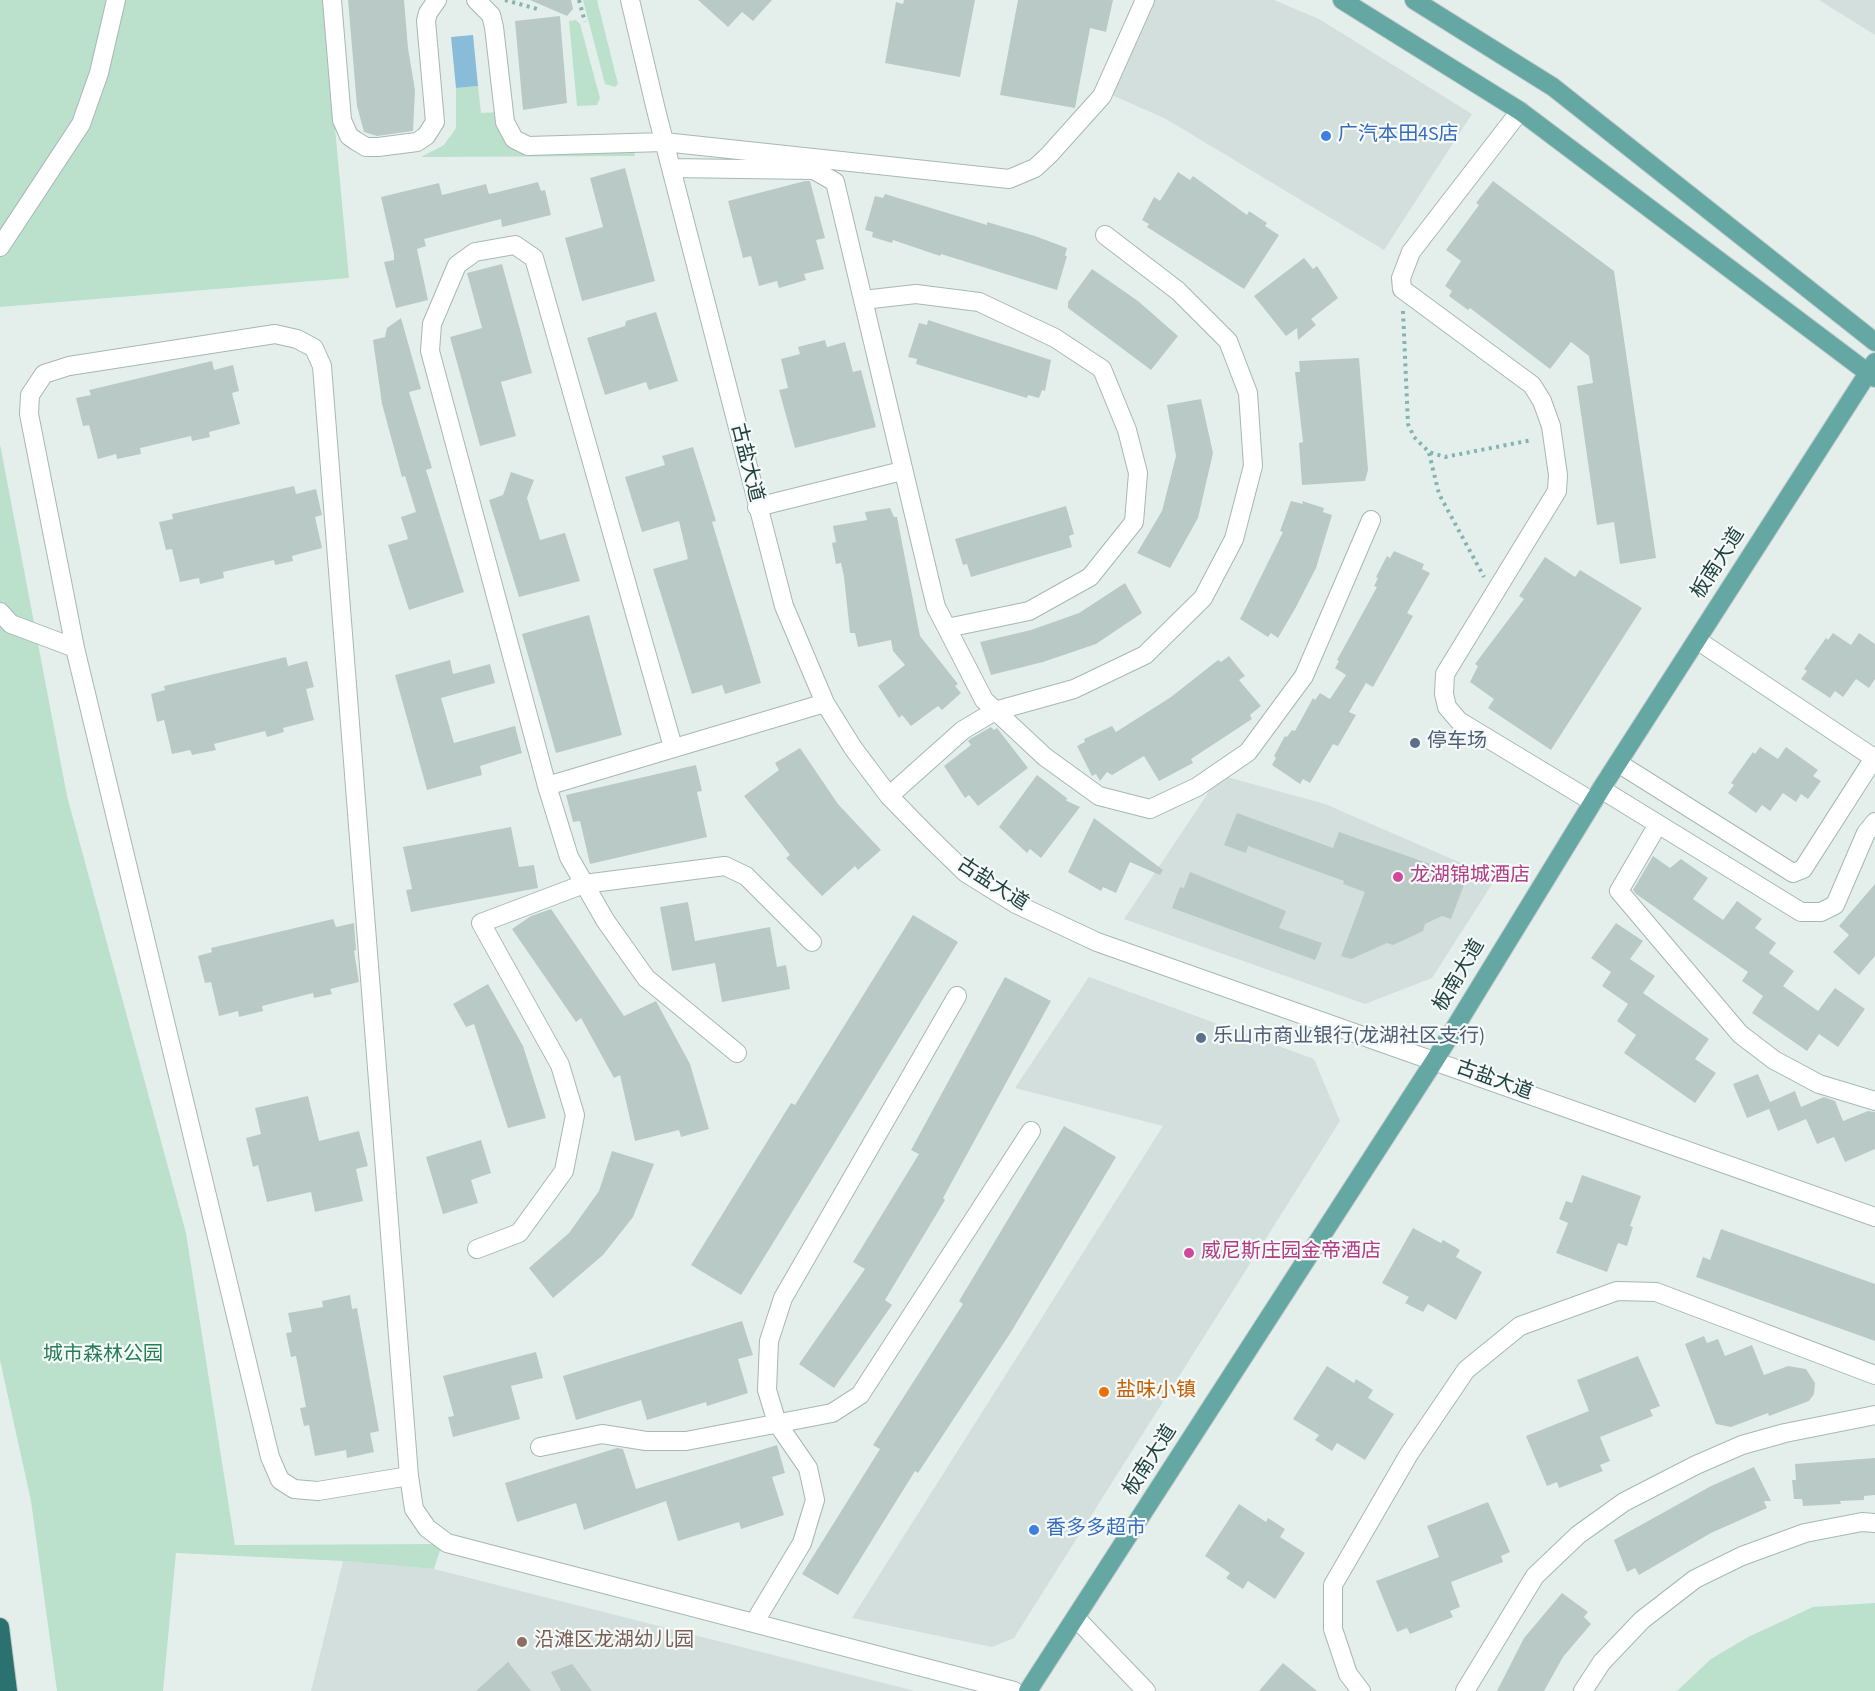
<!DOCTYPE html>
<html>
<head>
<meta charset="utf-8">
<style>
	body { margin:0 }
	canvas { display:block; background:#e4efec }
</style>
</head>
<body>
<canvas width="1875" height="1691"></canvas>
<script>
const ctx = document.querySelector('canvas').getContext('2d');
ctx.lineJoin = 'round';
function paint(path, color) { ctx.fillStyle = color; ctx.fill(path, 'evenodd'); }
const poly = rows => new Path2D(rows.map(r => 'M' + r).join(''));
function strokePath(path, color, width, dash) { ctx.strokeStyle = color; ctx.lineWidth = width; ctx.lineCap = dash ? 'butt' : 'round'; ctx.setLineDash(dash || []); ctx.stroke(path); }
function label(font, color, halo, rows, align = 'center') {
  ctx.font = font + ' "Source Sans 3","Noto Sans SC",sans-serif'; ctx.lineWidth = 4.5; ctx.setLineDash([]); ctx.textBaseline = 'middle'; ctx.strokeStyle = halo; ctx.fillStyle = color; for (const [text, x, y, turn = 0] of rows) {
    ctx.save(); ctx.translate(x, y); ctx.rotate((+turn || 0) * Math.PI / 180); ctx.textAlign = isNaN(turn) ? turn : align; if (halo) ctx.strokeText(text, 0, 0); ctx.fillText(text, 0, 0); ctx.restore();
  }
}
const built = poly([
	[1155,0,1274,0,1319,19,1472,114,1384,250,1166,119,1112,95],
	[1819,0,1875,0,1875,35],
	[1220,775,1325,804,1496,878,1432,978,1365,1004,1124,919],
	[1089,977,1314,1059,1340,1121,1014,1638,992,1647,852,1618,1163,1126,1015,1088],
	[343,1561,434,1569,915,1691,311,1691]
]);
const green = poly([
	[0,0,323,0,349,278,0,307],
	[583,0,597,0,618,84,615,87,605,84],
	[576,20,580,24,600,98,597,105,577,106,569,21],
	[478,86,481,113,498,112,506,138,634,150,635,156,421,157,444,145,456,128,456,88],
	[0,444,67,796,186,1233,235,1545,442,1544,434,1569,343,1561,176,1553,163,1691,57,1691,31,1501,0,1360],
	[1875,1603,1875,1691,1677,1691,1711,1659,1748,1637,1813,1607]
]);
const water = poly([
	[473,35,478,86,456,88,451,37]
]);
const building = poly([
	[348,0,404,0,408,48,415,90,413,131,377,136,364,132,357,106],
	[530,0,571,0,573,9,567,16],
	[698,0,772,0,753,21,742,12,728,27],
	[904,0,975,0,960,77,885,63,896,2,903,4],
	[1018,0,1113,0,1106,32,1090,28,1075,108,1000,95],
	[560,16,567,103,523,110,515,21],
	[625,168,655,281,582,301,565,238,603,227,590,178],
	[1178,172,1190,180,1193,176,1247,215,1249,211,1267,223,1265,226,1279,235,1244,289,1147,227,1149,224,1142,220,1154,197,1160,201],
	[805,181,810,181,825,238,816,240,824,269,804,274,806,280,779,288,777,281,759,286,751,256,743,258,728,201],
	[1493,181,1614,271,1656,558,1620,564,1614,522,1597,525,1577,386,1593,383,1589,356,1571,342,1550,369,1470,308,1468,310,1449,296,1452,291,1445,286,1461,261,1446,250,1479,205,1476,203],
	[538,182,541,191,545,190,551,215,502,227,501,219,424,239,426,246,417,249,428,300,396,308,384,262,394,260,394,254,381,197,439,183,442,195,486,184,489,194,494,193],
	[885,194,987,225,987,222,1035,236,1067,248,1065,256,1067,256,1057,290,941,254,940,256,893,240,892,243,872,237,873,232,865,230,875,196,883,198],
	[1304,258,1313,269,1317,266,1338,298,1311,319,1316,325,1298,340,1297,328,1286,336,1254,296],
	[502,264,532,373,501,382,516,436,480,446,450,337,482,328,467,273],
	[1092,269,1138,301,1178,336,1151,370,1068,308,1068,302],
	[656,312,678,381,649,390,646,382,605,395,587,338,625,326,626,321],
	[401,318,421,389,409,392,432,468,426,470,464,592,409,610,388,545,408,539,401,517,416,512,405,476,402,477,382,404,373,340,385,337,387,328],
	[928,320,1051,360,1045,391,1042,390,1039,398,1028,395,1027,398,916,364,917,359,908,357,919,323,927,325],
	[825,340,827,347,845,342,853,372,861,370,876,427,795,448,779,390,788,388,781,359,800,354,798,347],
	[1359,358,1368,470,1365,481,1302,485,1299,443,1303,442,1295,372,1300,372,1299,361],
	[212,361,214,370,233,365,239,391,232,393,240,424,209,432,210,437,192,441,191,436,140,448,141,454,117,459,116,454,98,459,89,425,83,426,76,398,91,395,89,390],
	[1201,399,1213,453,1198,518,1170,568,1137,553,1162,511,1176,456,1167,405],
	[693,447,716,521,712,522,761,683,725,694,722,685,692,694,653,569,688,559,679,521,642,532,625,477,665,465,662,456],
	[511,472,534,480,527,498,540,540,565,533,580,581,519,597,489,500,503,495],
	[294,486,296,494,316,489,322,515,315,517,322,548,292,556,293,561,275,565,274,560,223,572,224,578,200,584,199,578,180,582,172,549,166,550,159,522,173,519,172,514],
	[1291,501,1303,504,1302,501,1324,508,1323,512,1332,515,1316,568,1296,607,1278,638,1271,633,1268,637,1240,619,1283,532,1280,531],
	[1066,506,1074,534,1069,536,1072,547,971,577,967,564,963,565,955,539],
	[890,508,894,517,897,517,920,636,958,684,955,686,961,693,942,710,938,706,911,726,902,715,899,718,878,686,905,665,893,651,891,640,858,647,855,633,850,633,844,577,841,563,836,564,832,543,836,542,833,526,867,520,865,512],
	[1394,551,1424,564,1422,569,1430,573,1407,613,1413,616,1373,687,1366,683,1349,712,1356,715,1338,746,1333,744,1310,783,1303,779,1300,784,1272,765,1276,758,1274,756,1285,736,1287,737,1292,730,1295,731,1313,698,1315,700,1320,693,1330,699,1346,675,1335,668,1339,661,1337,660,1377,587,1374,586,1378,578,1376,577,1387,556,1390,558],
	[1545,557,1575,577,1580,570,1642,608,1551,750,1488,708,1494,699,1470,682,1478,666,1475,664,1524,599,1519,596],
	[1125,583,1142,613,1096,644,1043,662,991,675,980,642,1031,630,1079,613],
	[589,615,622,735,556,753,522,634],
	[1833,633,1851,645,1859,633,1875,644,1875,679,1869,688,1856,679,1843,697,1835,691,1830,698,1801,679,1807,671,1804,669,1826,638,1828,640],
	[1229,656,1245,676,1239,680,1261,706,1250,715,1252,719,1191,759,1193,763,1159,781,1144,756,1112,775,1107,772,1100,781,1096,774,1092,776,1077,746,1085,742,1084,739,1112,726,1116,732,1171,697,1218,660,1221,662],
	[286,657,288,666,307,661,314,687,306,689,314,720,283,728,284,732,267,737,265,731,214,744,216,750,192,755,190,750,172,754,164,720,157,722,151,694,165,690,164,686],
	[450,660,453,674,490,664,495,683,441,698,454,743,515,726,522,753,480,766,482,775,427,790,395,675],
	[991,727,994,730,997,728,1028,768,978,806,969,795,965,798,944,766,971,745,968,741,970,739],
	[1760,747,1778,759,1786,747,1818,770,1813,776,1821,781,1808,799,1801,794,1796,802,1783,793,1770,811,1762,805,1756,813,1728,793,1734,785,1731,783,1753,752,1755,754],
	[800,748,838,804,881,850,858,870,855,866,822,896,786,858,790,855,744,796,779,770,775,763],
	[696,765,702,791,697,792,707,837,590,864,580,821,573,822,566,795],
	[1037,775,1068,799,1065,800,1080,807,1041,858,1030,849,1027,853,999,827],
	[1237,813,1333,848,1339,832,1467,877,1451,919,1442,916,1425,924,1423,931,1393,945,1387,943,1351,959,1341,956,1365,892,1343,884,1344,881,1248,846,1246,853,1224,845],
	[1094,818,1163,870,1160,875,1130,862,1116,893,1103,887,1101,891,1068,872],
	[511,827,519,867,534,865,538,888,411,912,406,890,412,889,403,847],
	[1653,856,1670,868,1681,859,1708,878,1693,899,1723,920,1737,901,1762,919,1755,928,1776,943,1769,953,1794,971,1783,986,1818,1011,1835,988,1865,1009,1838,1047,1819,1034,1807,1051,1752,1013,1763,996,1742,981,1748,972,1636,894,1633,890],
	[1190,872,1286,911,1279,928,1322,943,1315,960,1172,908,1180,887,1184,888],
	[1875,884,1875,956,1859,975,1833,952,1849,935,1839,926],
	[688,902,695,941,770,927,777,967,786,965,790,989,722,1002,715,963,672,971,660,907],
	[551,909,624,1016,656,1001,690,1064,709,1129,681,1137,679,1130,635,1141,620,1075,614,1078,581,1018,576,1022,512,929,531,916],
	[913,915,958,942,741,1295,691,1265,791,1103,795,1105],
	[333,919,336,927,354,923,356,950,354,951,359,982,330,989,332,994,314,998,313,993,262,1006,263,1011,239,1017,238,1011,219,1016,211,982,205,983,198,956,212,952,211,948],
	[1616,923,1643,941,1630,959,1655,976,1643,993,1709,1039,1695,1059,1716,1073,1695,1103,1624,1053,1636,1035,1617,1021,1628,1004,1602,986,1611,972,1591,958],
	[1005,977,1051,1001,943,1198,945,1200,885,1300,892,1305,834,1388,799,1364,865,1269,853,1262,919,1154,911,1150],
	[488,984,523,1046,546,1118,508,1128,474,1024,466,1027,453,1004],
	[1758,1074,1770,1102,1795,1091,1801,1107,1824,1097,1835,1101,1843,1121,1868,1111,1875,1112,1875,1149,1845,1162,1834,1137,1817,1144,1806,1119,1778,1131,1769,1109,1747,1118,1733,1084],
	[308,1096,319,1141,359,1131,368,1166,356,1169,363,1201,315,1212,311,1192,267,1202,258,1165,253,1167,246,1138,261,1134,255,1108],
	[1064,1126,1116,1157,1011,1332,918,1473,915,1471,838,1595,802,1574,880,1449,873,1445,963,1304,959,1301],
	[481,1140,491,1173,471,1180,478,1203,443,1214,426,1157],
	[612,1151,654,1164,633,1217,603,1255,553,1298,529,1268,569,1233,599,1191],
	[1582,1175,1641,1196,1630,1226,1633,1227,1627,1246,1618,1243,1607,1272,1556,1253,1568,1223,1559,1219,1566,1201,1572,1203],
	[1413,1228,1441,1243,1443,1240,1460,1250,1456,1257,1482,1272,1456,1320,1428,1304,1423,1312,1405,1303,1409,1297,1382,1283],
	[1721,1229,1875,1284,1875,1341,1696,1277,1703,1257,1710,1260],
	[350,1295,352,1309,357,1308,379,1431,370,1433,374,1452,347,1458,346,1450,315,1456,309,1425,304,1426,300,1408,306,1407,296,1356,291,1357,286,1333,292,1332,288,1313,323,1307,322,1301],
	[742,1321,753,1355,738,1359,748,1393,707,1406,706,1402,647,1420,641,1400,576,1420,563,1376],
	[1704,1336,1707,1343,1718,1339,1725,1356,1752,1345,1764,1375,1788,1366,1806,1369,1815,1383,1814,1394,1809,1401,1769,1416,1768,1413,1731,1427,1716,1424,1685,1344],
	[536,1352,543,1378,511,1386,520,1419,453,1437,448,1417,454,1416,443,1376],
	[1638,1356,1660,1406,1650,1410,1653,1416,1600,1437,1610,1461,1600,1465,1603,1471,1559,1488,1557,1482,1547,1486,1526,1436,1589,1411,1577,1380],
	[1327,1366,1354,1383,1356,1379,1373,1390,1368,1398,1394,1414,1365,1460,1337,1443,1332,1451,1315,1440,1319,1435,1293,1419],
	[777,1445,785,1473,772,1477,784,1515,741,1529,739,1522,678,1541,666,1501,584,1530,576,1503,517,1522,505,1483,617,1448,623,1449,636,1489],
	[1875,1458,1875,1495,1864,1496,1864,1500,1840,1501,1841,1504,1803,1506,1802,1499,1794,1499,1792,1480,1796,1480,1795,1464],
	[1754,1467,1771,1501,1764,1501,1767,1508,1711,1533,1639,1575,1635,1568,1627,1572,1614,1540,1711,1486],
	[1488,1502,1510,1552,1501,1556,1503,1562,1451,1582,1460,1607,1450,1611,1453,1617,1410,1634,1407,1628,1397,1632,1376,1581,1439,1557,1427,1526],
	[1239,1504,1266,1522,1268,1518,1285,1529,1280,1537,1305,1553,1275,1599,1248,1581,1243,1589,1226,1578,1230,1573,1205,1556],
	[1562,1593,1588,1612,1584,1617,1591,1624,1563,1657,1544,1691,1497,1691,1524,1638],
	[508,1662,531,1691,476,1691],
	[1283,1663,1317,1691,1259,1691],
	[572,1664,592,1691,561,1691,551,1672]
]);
const path = poly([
	[505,0,541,10],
	[579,0,585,22],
	[1403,311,1408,424,1414,437,1429,452,1445,457,1532,440],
	[1429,453,1439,494,1484,577]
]);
const minor = poly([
	[332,0,342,120,349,136,356,141,366,147,378,147,417,142,426,136,435,122,426,21,428,13,437,0],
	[476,0,491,15,494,27,505,122,514,139,528,146,664,142,1009,179,1035,168,1049,155,1102,96,1145,0],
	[630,0,656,110,784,606,825,703,853,748,889,796,929,837,966,873,1016,904,1097,942,1875,1217],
	[1520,111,1411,252,1401,278,1402,289,1532,385,1542,401,1551,426,1558,475,1557,491,1445,674,1444,694,1447,707,1459,721,1593,802],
	[671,168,814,170,835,182,936,607,984,700,1045,757,1099,796,1150,809,1197,787,1248,752,1304,676,1371,520],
	[0,247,81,124,99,73,116,0],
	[863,300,916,294,979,302,1055,338,1102,369,1127,430,1138,473,1134,522,1090,577,1029,611,947,628],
	[757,507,902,471],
	[0,612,11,624,75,648],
	[1697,640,1874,758,1875,756],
	[673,747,534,258,515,245,475,252,457,265,432,324,430,351,547,786,825,703],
	[1618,763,1793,873,1803,869,1874,758],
	[547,786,569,857,605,920,646,978,737,1053],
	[1601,789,1801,912,1821,912,1835,905,1866,833,1875,822],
	[889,796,963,730,995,711,1074,689,1145,655,1203,598,1234,539,1253,466,1248,393,1228,341,1178,291,1105,235],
	[1657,826,1619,891,1740,1034,1774,1060,1819,1084,1875,1101],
	[477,1249,519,1233,564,1171,575,1115,560,1065,481,923,584,884,725,866,746,876,812,942],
	[540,1447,602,1434,646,1441,686,1441,832,1413,860,1395,1031,1131],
	[409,1476,318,1491,294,1489,280,1480,270,1457,75,648,29,414,30,395,44,374,69,366,275,334,297,339,314,348,322,366,409,1476,414,1509,427,1528,447,1543,1014,1691],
	[1076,1618,1146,1691],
	[754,1623,802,1543,815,1500,808,1468,777,1423,767,1390,769,1341,783,1298,957,996],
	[1361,1691,1348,1674,1333,1629,1333,1585,1409,1454,1466,1370,1520,1326,1617,1291,1656,1292,1875,1375],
	[1465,1691,1535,1576,1578,1535,1624,1502,1696,1465,1742,1445,1785,1433,1875,1415],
	[1583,1691,1602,1662,1642,1620,1695,1579,1742,1556,1805,1533,1862,1522,1875,1523]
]);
const major = poly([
	[1342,0,1520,111,1875,378],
	[1414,0,1553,87,1875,342],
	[1028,1691,1435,1060,1601,789,1875,362]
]);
const highway = poly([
	[0,1627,8,1691]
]);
const markers = [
	[1326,136,6,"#3f7fe0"],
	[1415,743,6,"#5c6f8a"],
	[1398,877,6,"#d1479c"],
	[1201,1038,6,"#5c6f8a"],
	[1189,1253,6,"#d1479c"],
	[1104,1392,6,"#e8710a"],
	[1034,1530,6,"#3f7fe0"],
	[522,1642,6,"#8d6e63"]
];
const shopNames = [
	["广汽本田4S店",1338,136],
	["香多多超市",1046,1530]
];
const streetNames = [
	["古盐大道",746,463,76],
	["板南大道",1719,564,-57],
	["古盐大道",992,885,33],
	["板南大道",1460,976,-59],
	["古盐大道",1494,1081,20],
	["板南大道",1151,1461,-57]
];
const serviceNames = [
	["停车场",1427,743],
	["乐山市商业银行(龙湖社区支行)",1213,1038]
];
const hotelNames = [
	["龙湖锦城酒店",1410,877],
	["威尼斯庄园金帝酒店",1201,1253]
];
const parkNames = [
	["城市森林公园",103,1356]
];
const foodNames = [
	["盐味小镇",1116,1392]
];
const educationNames = [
	["沿滩区龙湖幼儿园",534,1642]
];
paint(built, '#d2dfdc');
paint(green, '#bbe1cd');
paint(water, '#88bcd8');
paint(building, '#b9cac6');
strokePath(minor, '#a6b8b5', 20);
strokePath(major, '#c1caca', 20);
strokePath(highway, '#c1caca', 20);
strokePath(path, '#82b5af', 4, [3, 4.5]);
strokePath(minor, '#fff', 18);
strokePath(major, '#65a8a3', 18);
strokePath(highway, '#2a7170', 18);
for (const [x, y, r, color] of markers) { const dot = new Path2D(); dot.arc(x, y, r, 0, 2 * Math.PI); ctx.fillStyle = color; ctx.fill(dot); strokePath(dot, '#f5faf9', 2); }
label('20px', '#366cbe', '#f5faf9', shopNames, 'left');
label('20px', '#214240', '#f5faf9', streetNames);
label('20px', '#4e5e75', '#f5faf9', serviceNames, 'left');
label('20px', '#b23c85', '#f5faf9', hotelNames, 'left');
label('20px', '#287d59', '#f5faf9', parkNames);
label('20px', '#c56008', '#f5faf9', foodNames, 'left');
label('20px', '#785e54', '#f5faf9', educationNames, 'left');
</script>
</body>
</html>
